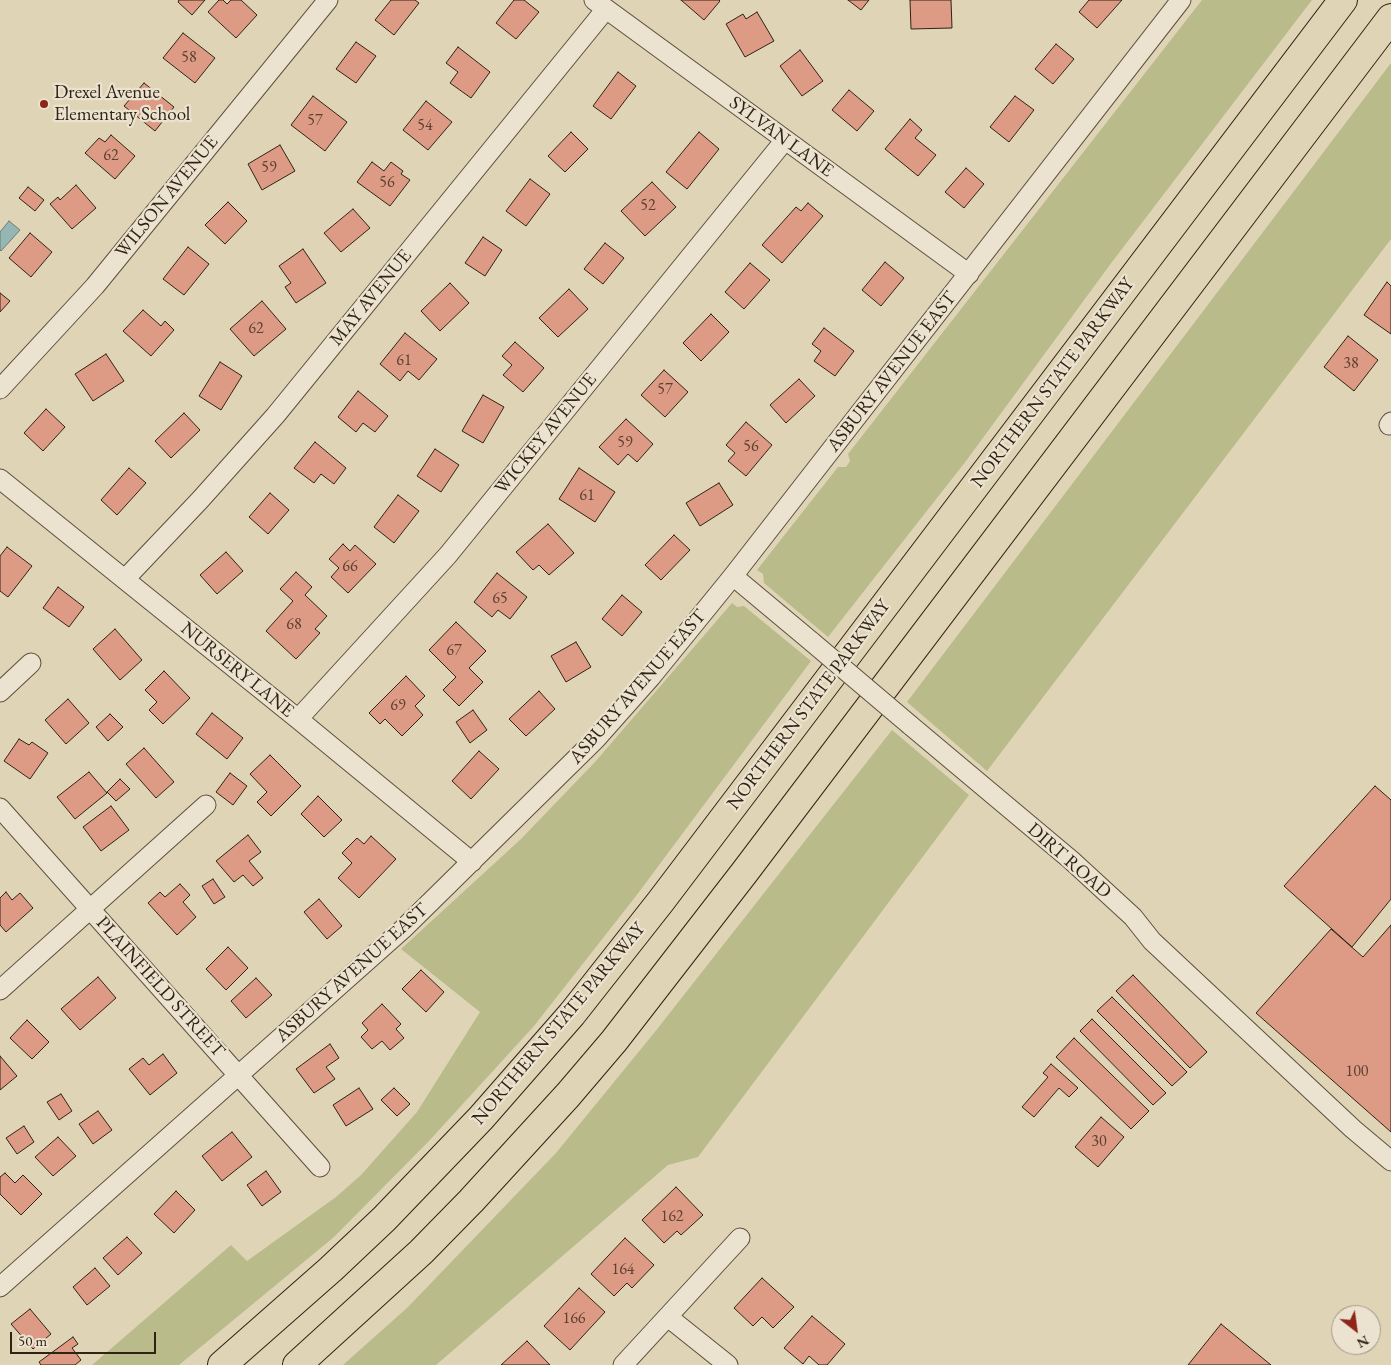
<!DOCTYPE html>
<html>
<head>
<meta charset="utf-8">
<style>
	body { margin:0 }
	#map { position:relative; width:1391px; height:1365px; overflow:hidden; background:#e0d4b7; font-family:"EB Garamond",serif }
	canvas { display:block }
	.north { position:absolute; left:1331px; top:1305px; width:50px; height:50px; box-sizing:border-box; background:#ebe3d0; border:1px solid #a09685; border-radius:50%; rotate:150deg; font-size:14px; font-weight:700; line-height:20px; text-align:center; color:#302314 }
	.north::after { content:''; display:block; margin:auto; width:18px; height:22px; background:#8f2418; clip-path:polygon(50% 0,100% 100%,50% 72%,0 100%) }
	.scale { position:absolute; left:10px; top:1332px; width:146px; height:22px; box-sizing:border-box; border:2px solid #302314; border-top:0; padding-left:6px; font-size:15px; line-height:18px; white-space:nowrap; color:#302314; -webkit-text-stroke:4px #ebe3d0; paint-order:stroke }
</style>
</head>
<body>
<div id="map">
<canvas width="1391" height="1365"></canvas>
<div class="north">N</div>
<div class="scale">50 m</div>
</div>
<script>
const ctx = document.querySelector('canvas').getContext('2d');
ctx.lineJoin = 'round';
function paint(path, color) { ctx.fillStyle = color; ctx.fill(path, 'evenodd'); }
const poly = rows => new Path2D(rows.map(r => 'M' + r).join(''));
function strokePath(path, color, width, dash) { ctx.strokeStyle = color; ctx.lineWidth = width; ctx.lineCap = dash ? 'butt' : 'round'; ctx.setLineDash(dash || []); ctx.stroke(path); }
function label(font, color, halo, rows, align = 'center') {
  ctx.font = font + ' "EB Garamond",serif'; ctx.lineWidth = 4.5; ctx.setLineDash([]); ctx.textBaseline = 'middle'; ctx.strokeStyle = halo; ctx.fillStyle = color; for (const [text, x, y, turn = 0] of rows) {
    ctx.save(); ctx.translate(x, y); ctx.rotate((+turn || 0) * Math.PI / 180); ctx.textAlign = isNaN(turn) ? turn : align; if (halo) ctx.strokeText(text, 0, 0); ctx.fillText(text, 0, 0); ctx.restore();
  }
}
const green = poly([
	[1202,0,1312,0,1112,262,966,461,828,637,764,583,763,574,757,570,838,467,846,467,850,461,848,454],
	[1391,63,1391,239,987,771,907,702],
	[732,603,737,607,744,606,811,661,636,896,534,1026,429,1141,334,1237,179,1365,92,1365,231,1245,247,1261,336,1197,361,1175,417,1112,480,1012,401,949,521,839,595,762],
	[892,730,969,795,698,1157,668,1165,436,1365,343,1365,408,1307,556,1153,654,1033]
]);
const water = poly([
	[9,221,20,230,1,251,0,250,0,232,9,221]
]);
const building = poly([
	[179,0,205,0,192,15,178,2,179,0],
	[219,0,223,0,227,4,231,0,241,0,257,15,236,38,208,12,219,0],
	[391,0,415,0,419,3,394,35,375,20,391,0],
	[514,0,524,0,539,12,516,39,496,23,514,0],
	[681,0,719,0,720,1,704,20,681,0],
	[848,0,869,0,861,10,848,0],
	[910,0,951,0,952,28,911,29,910,0],
	[1089,0,1122,0,1097,28,1079,12,1089,0],
	[757,12,774,41,745,57,726,24,743,14,746,19,757,12],
	[183,33,215,58,195,83,163,58,183,33],
	[356,42,376,56,356,83,336,69,356,42],
	[1056,44,1074,59,1053,84,1035,69,1056,44],
	[458,47,490,72,471,98,450,83,458,72,446,63,458,47],
	[800,50,823,81,802,96,780,66,800,50],
	[618,72,636,86,611,119,593,106,618,72],
	[144,83,174,107,155,131,124,106,144,83],
	[849,90,874,111,857,131,832,110,849,90],
	[313,96,347,122,325,151,291,125,313,96],
	[1015,96,1034,110,1009,142,990,127,1015,96],
	[426,101,452,122,428,150,403,130,426,101],
	[910,119,922,130,915,138,936,155,918,176,885,149,910,119],
	[571,132,588,149,565,172,548,156,571,132],
	[699,132,719,149,687,189,666,172,699,132],
	[111,135,135,156,115,179,85,153,99,138,105,142,111,135],
	[280,145,295,171,262,190,248,164,280,145],
	[372,162,384,171,391,162,403,171,401,174,410,180,390,206,357,182,372,162],
	[966,168,984,184,964,208,945,192,966,168],
	[530,179,550,194,526,226,506,211,530,179],
	[652,182,676,207,645,236,621,211,652,182],
	[76,185,96,208,72,229,50,204,58,197,60,200,76,185],
	[28,187,44,200,35,211,19,198,28,187],
	[228,202,247,221,225,244,205,225,228,202],
	[808,203,823,216,782,263,762,245,796,207,801,211,808,203],
	[353,209,370,228,341,252,324,233,353,209],
	[30,233,52,252,31,277,9,258,30,233],
	[483,237,502,250,485,276,465,263,483,237],
	[605,243,624,258,603,284,584,269,605,243],
	[188,247,209,264,184,295,163,279,188,247],
	[303,249,326,283,296,303,285,287,291,283,279,266,303,249],
	[885,262,904,278,881,306,862,290,885,262],
	[750,263,770,280,744,309,725,292,750,263],
	[1387,282,1391,286,1391,334,1364,315,1387,282],
	[450,283,469,303,440,331,421,311,450,283],
	[569,289,588,309,558,337,539,318,569,289],
	[0,293,10,301,0,312,0,293],
	[262,301,286,329,254,356,230,329,262,301],
	[143,310,161,326,165,321,174,330,151,356,123,331,143,310],
	[711,314,729,332,701,361,683,343,711,314],
	[824,328,854,351,835,376,814,361,821,351,812,344,824,328],
	[405,333,437,359,419,380,408,371,400,381,380,364,405,333],
	[1348,336,1378,360,1354,391,1324,367,1348,336],
	[515,342,544,368,523,392,503,375,512,365,502,356,515,342],
	[106,354,124,381,93,401,75,374,106,354],
	[220,362,242,376,221,410,199,396,220,362],
	[664,370,688,392,665,417,641,395,664,370],
	[799,379,815,396,786,423,770,405,799,379],
	[358,391,388,416,375,432,363,423,356,432,338,417,358,391],
	[483,395,504,407,483,443,462,431,483,395],
	[46,409,65,427,43,451,24,433,46,409],
	[184,413,200,430,171,458,155,441,184,413],
	[626,419,653,444,637,462,628,454,618,465,599,447,626,419],
	[746,422,772,445,746,476,728,461,735,453,726,445,746,422],
	[315,442,346,468,334,484,321,474,314,483,294,468,315,442],
	[435,449,459,465,441,492,417,476,435,449],
	[129,468,146,483,117,515,101,500,129,468],
	[579,468,615,492,595,522,559,499,579,468],
	[719,483,733,505,700,526,686,503,719,483],
	[270,493,289,510,268,534,249,517,270,493],
	[398,495,419,511,394,543,374,527,398,495],
	[548,524,574,553,549,575,539,565,533,570,516,552,548,524],
	[674,535,690,550,661,580,645,565,674,535],
	[343,544,350,551,355,545,376,564,348,593,331,577,339,568,329,559,343,544],
	[7,547,32,566,8,597,0,591,0,556,7,547],
	[226,552,243,571,217,594,200,575,226,552],
	[296,572,312,587,305,595,327,616,315,629,320,633,296,659,266,631,293,601,280,589,296,572],
	[497,573,527,597,510,619,498,610,492,617,474,602,497,573],
	[58,587,84,607,69,627,43,608,58,587],
	[622,595,642,612,622,636,602,619,622,595],
	[456,622,486,651,469,668,483,682,459,706,443,690,456,677,429,650,456,622],
	[115,629,142,660,120,680,93,649,115,629],
	[576,642,591,667,566,682,551,656,576,642],
	[164,671,190,698,163,724,149,710,157,702,145,690,164,671],
	[406,676,425,696,415,706,423,715,402,736,385,719,380,724,369,713,406,676],
	[539,691,555,709,526,736,509,719,539,691],
	[68,699,89,723,66,744,45,720,68,699],
	[473,710,487,730,470,743,456,722,473,710],
	[212,713,243,738,227,759,196,734,212,713],
	[110,714,123,727,108,741,96,727,110,714],
	[19,739,29,745,32,742,48,753,30,779,4,761,19,739],
	[144,748,174,782,156,798,126,764,144,748],
	[479,751,499,769,471,799,452,781,479,751],
	[270,755,301,786,271,816,257,802,267,792,250,774,270,755],
	[89,772,107,793,75,819,57,797,89,772],
	[230,773,247,786,233,805,216,792,230,773],
	[120,779,130,789,116,801,107,792,120,779],
	[1375,786,1391,800,1391,899,1352,947,1284,886,1375,786],
	[318,796,342,820,324,837,301,814,318,796],
	[111,806,129,830,101,851,83,827,111,806],
	[248,835,261,852,249,861,263,878,253,886,243,875,234,882,216,861,248,835],
	[371,836,396,859,359,898,338,878,352,863,342,853,357,838,364,844,371,836],
	[213,879,225,897,214,904,202,886,213,879],
	[180,884,190,895,183,902,196,917,177,935,148,903,160,892,165,897,180,884],
	[6,892,12,900,20,893,33,908,6,932,0,925,0,898,6,892],
	[319,899,342,926,327,939,304,912,319,899],
	[1391,925,1391,1132,1256,1013,1331,929,1363,957,1391,925],
	[228,947,248,968,226,990,206,969,228,947],
	[421,970,444,992,426,1012,402,989,421,970],
	[1133,975,1207,1052,1190,1068,1116,991,1133,975],
	[98,977,116,998,80,1030,61,1009,98,977],
	[256,978,272,995,246,1018,231,1001,256,978],
	[1112,997,1187,1072,1172,1086,1097,1011,1112,997],
	[382,1004,401,1024,396,1029,404,1038,390,1050,382,1041,372,1049,361,1037,368,1030,362,1023,382,1004],
	[1092,1019,1166,1093,1153,1105,1080,1031,1092,1019],
	[27,1020,49,1042,32,1059,10,1038,27,1020],
	[1074,1038,1149,1111,1131,1129,1056,1057,1074,1038],
	[330,1044,339,1058,326,1067,335,1079,314,1093,296,1069,330,1044],
	[163,1054,177,1073,150,1095,129,1069,143,1058,149,1065,163,1054],
	[0,1056,17,1076,0,1090,0,1056],
	[1051,1064,1078,1088,1069,1097,1059,1088,1034,1117,1022,1107,1048,1077,1043,1073,1051,1064],
	[359,1088,373,1109,346,1126,333,1105,359,1088],
	[394,1088,410,1104,397,1116,381,1100,394,1088],
	[61,1094,72,1111,59,1120,47,1102,61,1094],
	[98,1111,112,1130,93,1144,79,1124,98,1111],
	[1101,1117,1124,1137,1098,1167,1075,1147,1101,1117],
	[24,1126,34,1142,17,1154,6,1138,24,1126],
	[232,1132,252,1157,222,1181,202,1156,232,1132],
	[58,1137,76,1156,53,1176,35,1157,58,1137],
	[266,1171,281,1192,262,1206,247,1185,266,1171],
	[5,1173,15,1183,23,1175,42,1194,21,1215,0,1194,0,1177,5,1173],
	[676,1187,703,1215,681,1235,677,1231,664,1243,642,1220,676,1187],
	[176,1191,195,1210,174,1233,154,1214,176,1191],
	[127,1237,142,1253,118,1275,103,1258,127,1237],
	[625,1238,654,1265,632,1288,627,1283,614,1296,591,1274,625,1238],
	[95,1268,110,1286,87,1305,73,1287,95,1268],
	[762,1278,794,1307,773,1328,762,1317,753,1326,734,1308,762,1278],
	[579,1288,605,1312,570,1350,544,1326,579,1288],
	[30,1309,51,1334,33,1349,11,1324,30,1309],
	[812,1316,845,1344,827,1365,819,1365,809,1356,803,1364,784,1348,812,1316],
	[1221,1324,1271,1365,1188,1365,1221,1324],
	[73,1337,78,1344,72,1348,81,1360,75,1365,41,1365,39,1362,73,1337],
	[527,1341,550,1365,501,1365,527,1341]
]);
const minor = poly([
	[594,0,969,274],
	[0,389,95,286,328,0],
	[1389,425,1391,422],
	[0,479,298,719,472,862],
	[733,576,812,642],
	[125,579,200,500,275,416,606,9],
	[0,692,31,663],
	[298,719,448,555,785,140],
	[910,725,1071,860,1133,917,1152,941,1353,1129,1391,1161],
	[0,808,320,1167],
	[0,990,206,805],
	[0,1287,403,929,596,739,651,677,733,576,1181,0],
	[668,1317,728,1365],
	[623,1365,740,1238]
]);
const motorway = poly([
	[222,1365,331,1269,384,1219,481,1118,572,1014,661,901,1343,0],
	[297,1365,421,1252,471,1201,568,1095,614,1041,744,873,1391,18]
]);
const minorBridge = poly([
	[812,642,910,725]
]);
const markers = [
	[44,104,5,"#8f2418"]
];
const numberNames = [
	["58",189,58],
	["57",315,121],
	["54",425,126],
	["62",111,156],
	["59",269,168],
	["56",387,183],
	["52",648,206],
	["62",256,329],
	["61",404,361],
	["38",1351,364],
	["57",665,390],
	["59",625,443],
	["56",751,447],
	["61",587,496],
	["66",350,567],
	["65",500,599],
	["68",294,625],
	["67",454,651],
	["69",398,706],
	["100",1357,1072],
	["30",1099,1142],
	["162",672,1217],
	["164",623,1270],
	["166",574,1319]
];
const poiNames = [
	["Drexel Avenue",54,93],
	["Elementary School",54,115]
];
const streetNames = [
	["SYLVAN LANE",781,137,36],
	["WILSON AVENUE",167,197,-51],
	["MAY AVENUE",371,298,-51],
	["ASBURY AVENUE EAST",892,372,-52],
	["NORTHERN STATE PARKWAY",1053,383,-53],
	["WICKEY AVENUE",546,434,-51],
	["NURSERY LANE",237,670,39],
	["ASBURY AVENUE EAST",638,687,-49],
	["NORTHERN STATE PARKWAY",809,705,-53],
	["DIRT ROAD",1069,861,41],
	["ASBURY AVENUE EAST",352,973,-42],
	["PLAINFIELD STREET",160,987,48],
	["NORTHERN STATE PARKWAY",559,1024,-50]
];
paint(green, '#b9bb8a');
paint(water, '#94b7b3');
strokePath(water, '#6c7c73', 1);
paint(building, '#dd9a84');
strokePath(building, '#302314', 1);
strokePath(minor, '#5c4f3d', 21);
strokePath(motorway, '#302314', 30);
strokePath(minor, '#ebe3d0', 19);
strokePath(motorway, '#e0d4b7', 28);
strokePath(minorBridge, '#5c4f3d', 21, []);
strokePath(minorBridge, '#ebe3d0', 19);
for (const [x, y, r, color] of markers) { const dot = new Path2D(); dot.arc(x, y, r, 0, 2 * Math.PI); ctx.fillStyle = color; ctx.fill(dot); strokePath(dot, '#ebe3d0', 2); }
label('16px', '#5b4130', null, numberNames);
label('19px', '#302314', '#ebe3d0', poiNames, 'left');
label('19px', '#302314', '#ebe3d0', streetNames);
</script>
</body>
</html>
